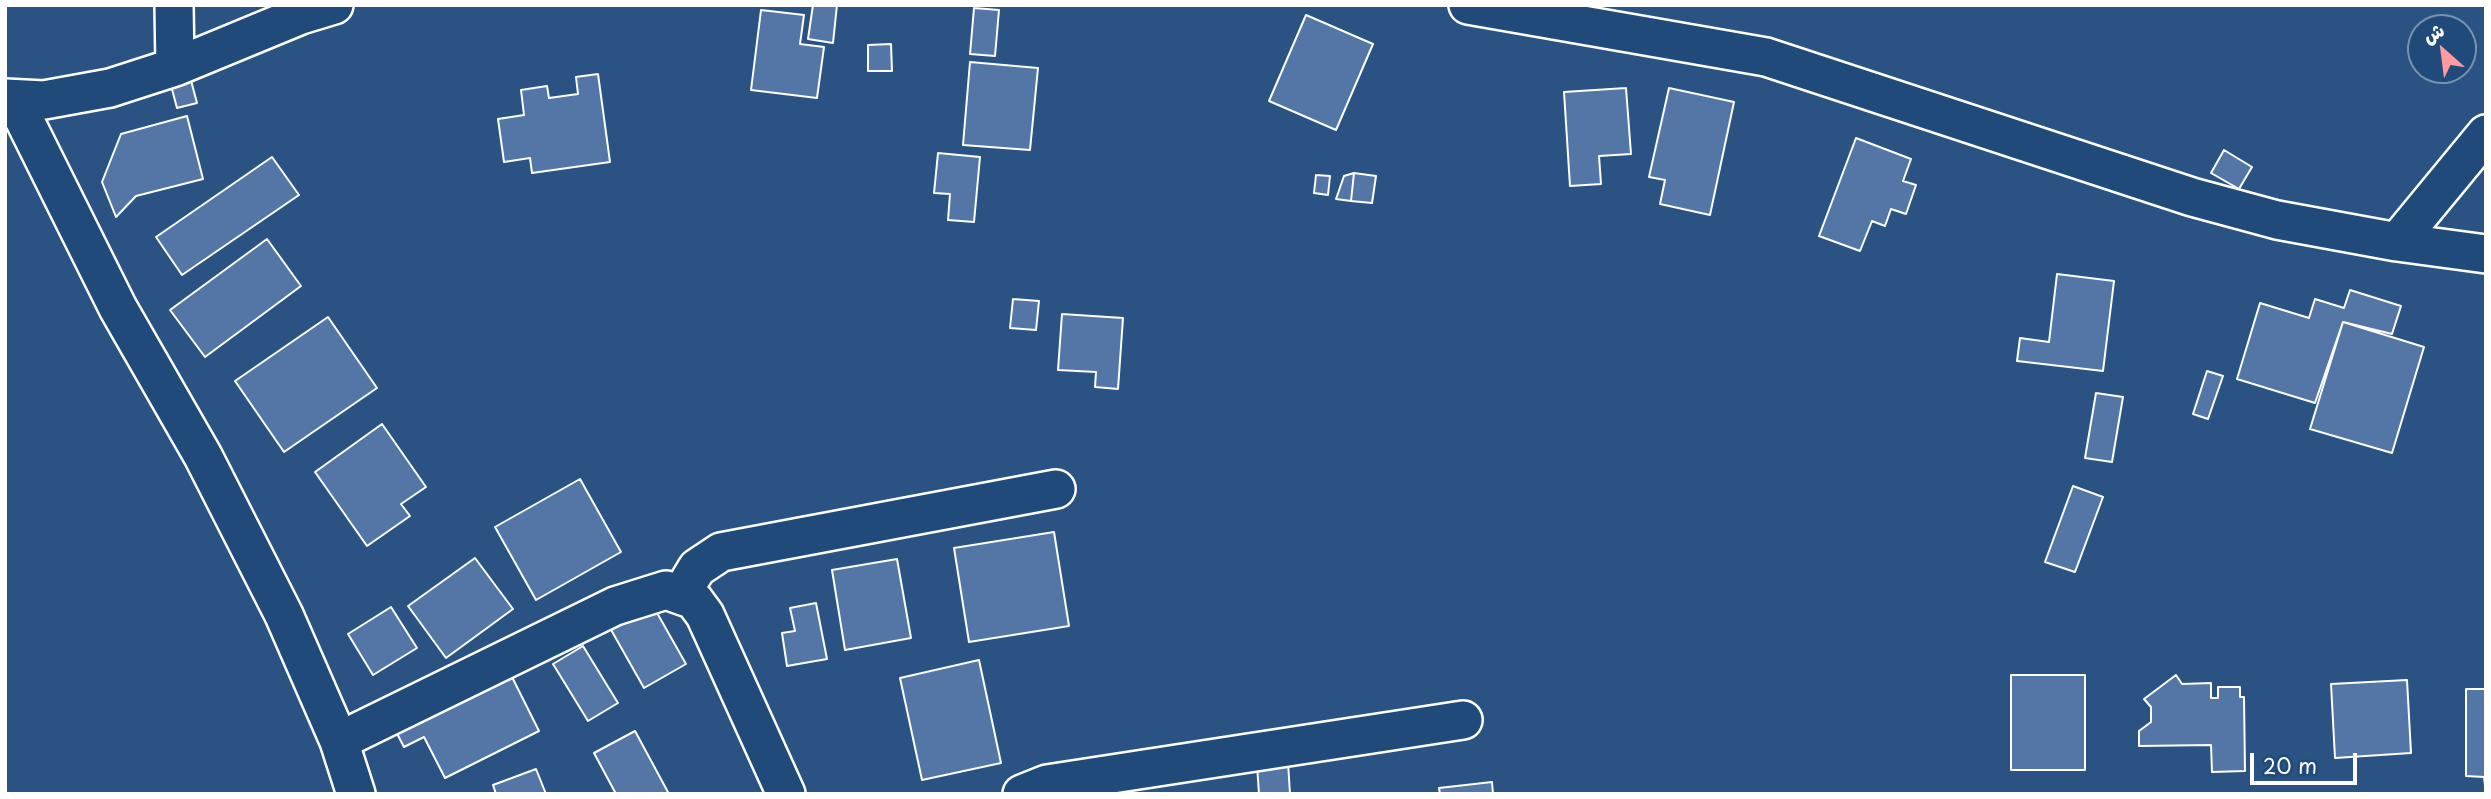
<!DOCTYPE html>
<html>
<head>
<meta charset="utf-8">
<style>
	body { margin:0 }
	#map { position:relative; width:2491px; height:799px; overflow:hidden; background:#2a5383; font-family:"Playpen Sans","Playpen Sans Arabic",sans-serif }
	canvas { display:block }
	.frame { position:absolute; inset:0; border:7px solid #fff; pointer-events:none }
	.north { position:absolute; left:2407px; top:14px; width:70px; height:70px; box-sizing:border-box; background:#1f4a7a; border:2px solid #7992af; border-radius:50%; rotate:332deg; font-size:19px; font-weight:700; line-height:28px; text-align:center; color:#fff }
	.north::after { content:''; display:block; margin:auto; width:24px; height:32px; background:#ff9aa2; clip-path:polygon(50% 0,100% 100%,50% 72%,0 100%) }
	.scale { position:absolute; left:2250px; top:753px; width:107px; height:32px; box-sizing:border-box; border:4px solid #fff; border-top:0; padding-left:9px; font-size:21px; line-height:24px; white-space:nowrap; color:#fff; -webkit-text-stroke:5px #1f4a7a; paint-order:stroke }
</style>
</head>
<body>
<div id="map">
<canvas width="2491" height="799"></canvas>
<div class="frame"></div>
<div class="north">ش</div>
<div class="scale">20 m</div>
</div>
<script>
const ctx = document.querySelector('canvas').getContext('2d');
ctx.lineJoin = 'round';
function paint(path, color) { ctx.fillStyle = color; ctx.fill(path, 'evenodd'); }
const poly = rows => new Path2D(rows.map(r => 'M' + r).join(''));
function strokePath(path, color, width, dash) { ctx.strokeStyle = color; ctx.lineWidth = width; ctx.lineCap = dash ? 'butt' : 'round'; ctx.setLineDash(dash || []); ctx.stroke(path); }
const building = poly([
	[813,5,837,5,833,43,808,39,813,5],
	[974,8,999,10,995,56,970,54,974,8],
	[761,10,804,15,800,44,824,47,817,98,751,90,761,10],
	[1306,15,1373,44,1336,130,1269,101,1306,15],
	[891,44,892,71,868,71,868,45,891,44],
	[970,62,1038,68,1030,150,963,145,970,62],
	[189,73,197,103,177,108,169,78,189,73],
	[598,74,610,162,532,173,530,158,504,162,498,119,524,115,521,90,547,86,549,98,578,94,576,77,598,74],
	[1626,88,1631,154,1599,156,1601,184,1570,186,1564,92,1626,88],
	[1669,88,1734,102,1710,215,1660,204,1665,180,1649,177,1669,88],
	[187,116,203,179,136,196,116,217,102,182,121,134,187,116],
	[1856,138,1911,159,1903,181,1916,185,1906,214,1891,209,1885,226,1872,221,1860,251,1819,236,1856,138],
	[2224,150,2252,167,2239,189,2211,173,2224,150],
	[938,153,980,157,974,222,948,220,950,194,934,193,938,153],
	[272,157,299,195,182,275,156,237,272,157],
	[1354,173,1351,201,1336,199,1344,176,1354,173],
	[1354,173,1376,176,1372,203,1351,201,1354,173],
	[1316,175,1330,176,1328,195,1314,193,1316,175],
	[267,239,301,286,205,357,170,310,267,239],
	[2057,274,2114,281,2103,371,2017,361,2020,338,2049,342,2057,274],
	[2350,290,2401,306,2392,334,2343,322,2315,403,2237,379,2260,303,2309,318,2315,299,2344,308,2350,290],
	[1013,299,1039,301,1036,330,1010,328,1013,299],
	[1062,314,1123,318,1118,389,1095,387,1096,372,1058,370,1062,314],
	[328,317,377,388,284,452,235,381,328,317],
	[2343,322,2424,347,2392,453,2310,429,2343,322],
	[2207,371,2223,376,2208,419,2193,414,2207,371],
	[2096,393,2123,397,2112,462,2085,458,2096,393],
	[382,424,426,487,401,504,410,516,367,546,315,472,382,424],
	[580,479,621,552,536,600,495,527,580,479],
	[2073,486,2103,497,2075,572,2045,562,2073,486],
	[1054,532,1069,626,969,642,954,548,1054,532],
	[475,558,513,609,446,658,408,606,475,558],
	[897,559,911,638,845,650,832,570,897,559],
	[816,603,827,659,787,666,782,633,795,631,790,608,816,603],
	[652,604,686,664,644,688,610,628,652,604],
	[391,607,417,648,373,675,348,634,391,607],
	[583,646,618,703,588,721,553,664,583,646],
	[979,660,1001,763,922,780,900,678,979,660],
	[508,669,539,731,445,778,424,737,404,747,393,726,508,669],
	[2011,675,2085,675,2085,770,2011,770,2011,675],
	[2176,675,2182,684,2211,683,2211,698,2218,698,2218,687,2240,687,2240,697,2244,697,2245,771,2212,772,2211,745,2139,746,2139,731,2151,722,2151,707,2144,699,2176,675],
	[2407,680,2411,753,2335,758,2331,684,2407,680],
	[2466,689,2486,689,2486,794,2484,777,2466,776,2466,689],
	[635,731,669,794,616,794,594,753,635,731],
	[1288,762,1290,794,1259,794,1257,765,1288,762],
	[536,769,546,794,496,794,493,785,536,769],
	[1492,782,1493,794,1440,794,1439,788,1492,782]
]);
const street = poly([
	[174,5,175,67],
	[1468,5,1766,57,2192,197,2277,220,2397,242,2486,254],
	[5,98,44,100,110,88,175,67,301,15,334,5],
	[14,99,118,308,203,456,284,615,339,741,356,794],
	[2397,242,2486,134],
	[682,593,697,568,721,552,1056,489],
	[339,741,615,606,666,590,694,600,705,615,786,794],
	[1022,794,1047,784,1463,720]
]);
paint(building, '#5476a6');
strokePath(building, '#fff', 2);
strokePath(street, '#fff', 42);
strokePath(street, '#1f4a7a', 37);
</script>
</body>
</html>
